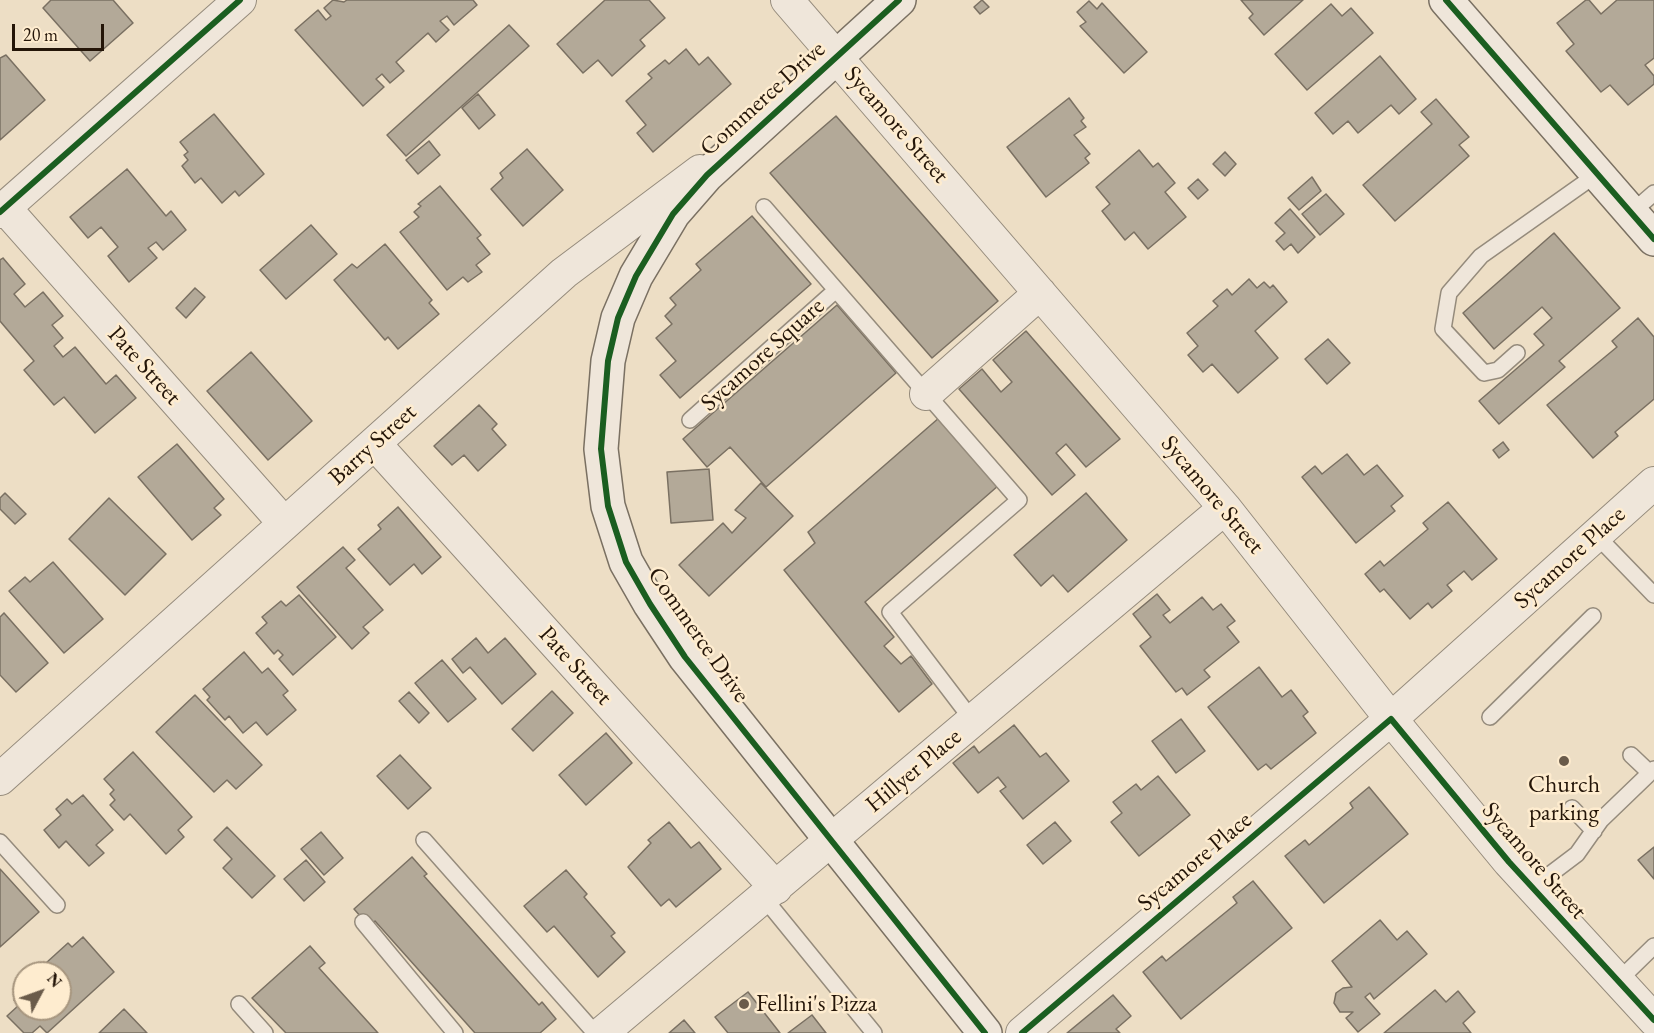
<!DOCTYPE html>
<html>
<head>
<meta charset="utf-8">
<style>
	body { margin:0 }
	#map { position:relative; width:1654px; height:1033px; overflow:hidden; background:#eddec5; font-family:"EB Garamond",serif }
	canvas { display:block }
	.north { position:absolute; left:12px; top:961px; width:60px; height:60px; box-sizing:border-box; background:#feeccf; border:2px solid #a7967f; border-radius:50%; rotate:49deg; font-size:16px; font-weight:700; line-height:24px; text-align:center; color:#241508 }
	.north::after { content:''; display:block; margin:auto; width:21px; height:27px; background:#6a5b4a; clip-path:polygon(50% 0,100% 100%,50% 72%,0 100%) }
	.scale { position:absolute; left:12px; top:24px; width:92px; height:27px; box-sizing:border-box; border:3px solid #241508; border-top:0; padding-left:8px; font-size:18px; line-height:21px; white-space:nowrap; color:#241508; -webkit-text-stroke:4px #feeccf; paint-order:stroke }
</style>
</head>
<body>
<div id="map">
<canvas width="1654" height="1033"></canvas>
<div class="north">N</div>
<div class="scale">20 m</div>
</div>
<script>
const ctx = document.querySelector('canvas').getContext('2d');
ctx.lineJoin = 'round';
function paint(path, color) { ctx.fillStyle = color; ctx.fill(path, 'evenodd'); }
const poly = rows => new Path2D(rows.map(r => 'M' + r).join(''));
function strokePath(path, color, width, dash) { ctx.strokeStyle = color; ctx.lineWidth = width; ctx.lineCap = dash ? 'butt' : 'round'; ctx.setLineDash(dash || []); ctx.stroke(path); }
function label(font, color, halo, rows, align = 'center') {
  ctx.font = font + ' "EB Garamond",serif'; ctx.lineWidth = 5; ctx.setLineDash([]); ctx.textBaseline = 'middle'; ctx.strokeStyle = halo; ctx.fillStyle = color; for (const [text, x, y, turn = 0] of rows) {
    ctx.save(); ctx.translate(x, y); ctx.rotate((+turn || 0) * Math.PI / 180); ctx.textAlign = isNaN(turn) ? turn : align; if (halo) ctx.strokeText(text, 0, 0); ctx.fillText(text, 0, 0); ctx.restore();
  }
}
const building = poly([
	[51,0,113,0,133,23,90,61,43,8,51,0],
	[333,0,344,2,347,0,473,0,477,5,454,25,447,16,440,21,449,30,436,42,428,33,396,62,404,71,390,83,382,74,376,79,384,87,363,106,295,30,318,10,326,20,331,16,324,8,333,0],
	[605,0,649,0,665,18,640,40,645,46,612,76,598,60,583,73,557,44,605,0],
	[982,0,989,7,980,14,974,7,982,0],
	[1241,0,1303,0,1264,35,1249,18,1253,14,1241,0],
	[1586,0,1589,0,1601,14,1617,0,1654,0,1654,58,1645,65,1654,76,1654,84,1628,105,1610,85,1601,92,1566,51,1574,44,1557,23,1586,0],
	[1089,1,1097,9,1102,3,1147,52,1124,73,1080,26,1086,22,1077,12,1089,1],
	[1331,4,1342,16,1351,8,1373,33,1307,90,1275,54,1331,4],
	[509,25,529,46,406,156,387,135,509,25],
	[686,49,699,65,708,57,731,84,653,152,637,133,646,125,626,101,652,78,648,74,665,60,669,64,686,49],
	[6,55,45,100,0,140,0,58,6,55],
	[1380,56,1416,99,1399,114,1391,105,1358,133,1348,121,1333,134,1315,113,1380,56],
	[478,94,495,115,479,129,462,108,478,94],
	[1069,98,1084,118,1081,121,1086,127,1074,135,1090,154,1085,158,1089,163,1046,197,1007,147,1069,98],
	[1436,99,1469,137,1459,145,1469,156,1395,221,1363,185,1432,124,1421,112,1436,99],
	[214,114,264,174,239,196,235,191,222,203,201,178,195,183,182,166,188,160,184,155,188,152,180,142,214,114],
	[836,116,998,301,932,358,770,173,836,116],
	[429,141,440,155,418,174,406,160,429,141],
	[527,149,563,190,523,226,491,189,503,178,500,173,527,149],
	[1139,150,1153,167,1158,163,1175,183,1165,192,1186,217,1148,249,1134,232,1125,240,1102,211,1110,204,1096,187,1139,150],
	[1225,152,1236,164,1225,176,1213,164,1225,152],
	[127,169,166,216,171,211,186,230,163,250,156,242,148,248,157,258,129,282,108,256,118,247,101,227,88,238,70,217,127,169],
	[1312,177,1321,191,1299,210,1288,198,1312,177],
	[1198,179,1208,190,1198,199,1188,188,1198,179],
	[440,186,481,235,477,238,490,254,476,265,482,272,468,282,463,277,447,290,400,232,419,217,414,212,421,206,418,204,440,186],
	[1326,194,1344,214,1320,235,1302,214,1326,194],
	[1290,209,1315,237,1298,253,1291,244,1284,250,1276,241,1285,233,1275,223,1290,209],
	[752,216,811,284,680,398,660,375,676,361,656,338,672,324,665,316,676,305,670,298,701,270,696,264,752,216],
	[311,225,337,254,286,299,260,270,311,225],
	[1554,233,1620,308,1559,361,1565,367,1499,424,1479,401,1544,345,1534,334,1552,318,1542,307,1494,349,1463,313,1554,233],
	[385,244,432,300,429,303,439,314,398,349,388,337,385,340,334,280,352,264,357,268,385,244],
	[3,258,25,284,14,294,25,307,43,292,63,316,52,325,63,338,54,346,63,357,75,347,106,384,116,375,136,398,95,433,64,397,54,405,24,370,34,361,0,321,0,260,3,258],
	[1249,279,1257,288,1264,282,1270,288,1273,285,1287,302,1255,331,1278,358,1238,393,1212,364,1203,372,1188,355,1198,346,1187,333,1218,306,1213,301,1227,289,1232,295,1249,279],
	[195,288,205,297,186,318,176,308,195,288],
	[837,305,896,373,766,487,730,447,707,467,683,439,837,305],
	[1638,318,1654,337,1654,399,1615,432,1618,436,1593,458,1547,405,1617,347,1612,341,1638,318],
	[1026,331,1120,439,1086,467,1066,444,1056,453,1075,475,1052,495,959,389,982,369,1001,392,1012,382,993,360,1026,331],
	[1328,339,1350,363,1327,384,1305,359,1328,339],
	[251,352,312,421,268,460,207,391,251,352],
	[479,405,497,424,492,429,506,445,478,471,464,455,452,465,434,446,479,405],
	[940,417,999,485,865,602,894,637,884,646,901,664,911,656,932,684,899,712,784,570,815,543,808,532,940,417],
	[1503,442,1509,450,1499,458,1493,450,1503,442],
	[177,444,224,499,214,508,221,515,192,540,138,477,177,444],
	[1347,454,1364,475,1377,465,1403,496,1391,506,1395,511,1356,543,1302,477,1315,466,1322,474,1347,454],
	[709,469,713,520,671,523,667,472,709,469],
	[761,483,793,516,709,596,679,565,723,523,732,533,746,518,735,510,761,483],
	[5,493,26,514,15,524,0,509,0,498,5,493],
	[1086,493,1127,540,1068,592,1053,575,1041,586,1014,555,1086,493],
	[109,498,166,554,125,595,69,539,109,498],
	[1448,502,1497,559,1472,580,1464,571,1447,585,1452,591,1432,608,1428,603,1410,619,1384,589,1380,592,1365,574,1380,561,1384,566,1428,529,1423,523,1448,502],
	[398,507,441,557,422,574,414,564,390,585,358,549,381,529,378,525,398,507],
	[343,547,355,560,346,568,383,610,363,627,369,633,352,649,297,587,343,547],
	[53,562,103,619,64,653,9,591,25,577,30,582,53,562],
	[1157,594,1170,610,1163,615,1170,623,1202,597,1213,610,1221,604,1235,621,1227,627,1239,642,1204,670,1210,677,1187,695,1182,688,1176,692,1140,646,1151,637,1133,614,1157,594],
	[299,595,336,637,293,675,279,659,283,655,278,650,274,654,256,633,267,623,262,617,281,601,286,606,299,595],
	[4,613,48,663,16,692,0,675,0,617,4,613],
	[476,638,488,653,505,638,536,674,502,704,470,667,463,673,452,659,476,638],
	[244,652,262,673,268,668,288,691,283,695,296,710,267,735,256,722,243,733,229,716,225,720,207,700,210,697,203,689,244,652],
	[442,660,476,699,448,722,415,683,442,660],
	[1259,667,1282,697,1291,690,1308,712,1303,716,1316,733,1271,769,1266,764,1258,770,1208,707,1259,667],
	[552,691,573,713,533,751,512,729,552,691],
	[409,692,429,713,419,723,399,701,409,692],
	[195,695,262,765,236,789,227,780,214,792,156,732,195,695],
	[1181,719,1205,751,1176,773,1152,741,1181,719],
	[1014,725,1040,757,1046,753,1069,781,1023,819,1000,791,1006,787,998,777,978,793,953,763,974,746,979,753,1014,725],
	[606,733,632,763,586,805,559,775,606,733],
	[133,752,192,817,178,830,184,837,166,854,130,814,124,820,110,805,115,800,110,794,114,790,104,779,133,752],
	[400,755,431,788,408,809,377,776,400,755],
	[1158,776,1190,815,1139,856,1111,822,1122,813,1113,802,1136,784,1141,790,1158,776],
	[1369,787,1408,834,1324,903,1285,856,1305,840,1309,845,1353,808,1350,803,1369,787],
	[83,795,113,830,96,845,104,853,89,866,66,841,59,848,44,830,61,815,56,809,67,799,72,804,83,795],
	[669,822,691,848,699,842,721,869,676,907,669,899,661,906,628,867,651,843,648,840,669,822],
	[1055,822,1071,841,1043,864,1027,845,1055,822],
	[227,827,275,876,252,898,223,868,232,859,214,840,227,827],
	[321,832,343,858,324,875,301,849,321,832],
	[1654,847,1654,879,1638,860,1654,847],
	[412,857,427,874,424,876,539,1005,542,1002,556,1019,540,1033,475,1033,375,921,369,926,354,909,412,857],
	[306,860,325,882,304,901,284,879,306,860],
	[0,869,39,912,0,947,0,869],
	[566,870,587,894,584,897,615,933,611,936,625,952,598,977,554,926,547,932,524,906,566,870],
	[1253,881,1292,928,1181,1019,1143,972,1162,956,1166,961,1237,903,1233,897,1253,881],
	[1380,920,1397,940,1407,931,1427,954,1374,999,1370,993,1365,997,1380,1014,1358,1032,1346,1018,1353,1012,1340,1012,1334,1003,1336,993,1343,988,1352,987,1332,961,1380,920],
	[83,937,114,972,47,1033,40,1026,32,1033,24,1033,7,1016,19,1005,14,1000,24,991,24,1009,60,1009,60,973,35,973,68,943,72,947,83,937],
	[310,946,325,963,319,968,378,1033,286,1033,252,998,310,946],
	[1435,990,1446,1002,1458,991,1475,1012,1463,1023,1471,1033,1384,1033,1435,990],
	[748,992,780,1033,728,1033,715,1017,748,992],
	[1113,995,1131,1016,1116,1029,1120,1033,1067,1033,1113,995],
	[124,1009,147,1033,99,1033,124,1009],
	[812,1015,826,1033,788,1033,812,1015],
	[684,1020,695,1033,669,1033,684,1020]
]);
const lane = poly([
	[764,207,1019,500,890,612,973,721],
	[1631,213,1654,193],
	[1517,353,1498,370,1484,373,1443,329,1449,293,1481,256,1597,174],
	[690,420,836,290],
	[1596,535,1654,595],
	[1490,717,1593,616],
	[1631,755,1650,773],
	[1572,808,1594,831],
	[424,840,595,1033],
	[0,842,57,905],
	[1532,888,1577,854,1601,820,1654,769],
	[764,898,874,1033],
	[363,922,455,1033],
	[1617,982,1654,946],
	[239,1004,265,1033]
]);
const street = poly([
	[787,0,1225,508,1391,719,1509,862,1654,1020],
	[5,208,284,523],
	[0,212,240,0],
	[926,394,1040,293],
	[375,444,776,888],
	[0,779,564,273,700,171],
	[602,1033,1225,508],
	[1022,1033,1391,719,1654,483]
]);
const secondary = poly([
	[899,0,707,175,673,214,636,276,618,318,608,361,601,449,608,506,626,562,650,604,685,657,985,1033],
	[1446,0,1654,239]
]);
const cycleway = poly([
	[899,0,707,175,673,214,636,276,618,318,608,361,601,449,608,506,626,562,650,604,685,657,985,1033],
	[1446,0,1654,239],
	[0,212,240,0],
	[1022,1033,1391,719,1509,862,1654,1020]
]);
const markers = [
	[1564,761,6,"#6a5b4a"],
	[744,1004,6,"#6a5b4a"]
];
const streetNames = [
	["Commerce Drive",763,99,-42],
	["Sycamore Street",896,125,49],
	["Sycamore Square",763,355,-42],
	["Pate Street",144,366,48],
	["Barry Street",373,445,-42],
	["Sycamore Street",1212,495,50],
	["Sycamore Place",1570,558,-42],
	["Commerce Drive",698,635,55],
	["Pate Street",575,666,48],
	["Hillyer Place",914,771,-40],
	["Sycamore Street",1534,861,49],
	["Sycamore Place",1195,862,-40]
];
const poiNames = [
	["Church",1564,785],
	["parking",1564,813],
	["Fellini's Pizza",756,1004,"left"]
];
paint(building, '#b3a998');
strokePath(building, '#7a7062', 1.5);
strokePath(lane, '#958b7c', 18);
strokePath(street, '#958b7c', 34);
strokePath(secondary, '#7a7062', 36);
strokePath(lane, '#efe6da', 15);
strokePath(street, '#efe6da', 32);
strokePath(secondary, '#efe6da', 33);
strokePath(cycleway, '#1b5e20', 6);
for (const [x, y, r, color] of markers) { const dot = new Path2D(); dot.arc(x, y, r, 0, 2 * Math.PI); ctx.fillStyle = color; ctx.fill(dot); strokePath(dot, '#feeccf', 2); }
label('24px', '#241508', '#feeccf', streetNames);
label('24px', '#241508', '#feeccf', poiNames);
</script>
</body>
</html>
